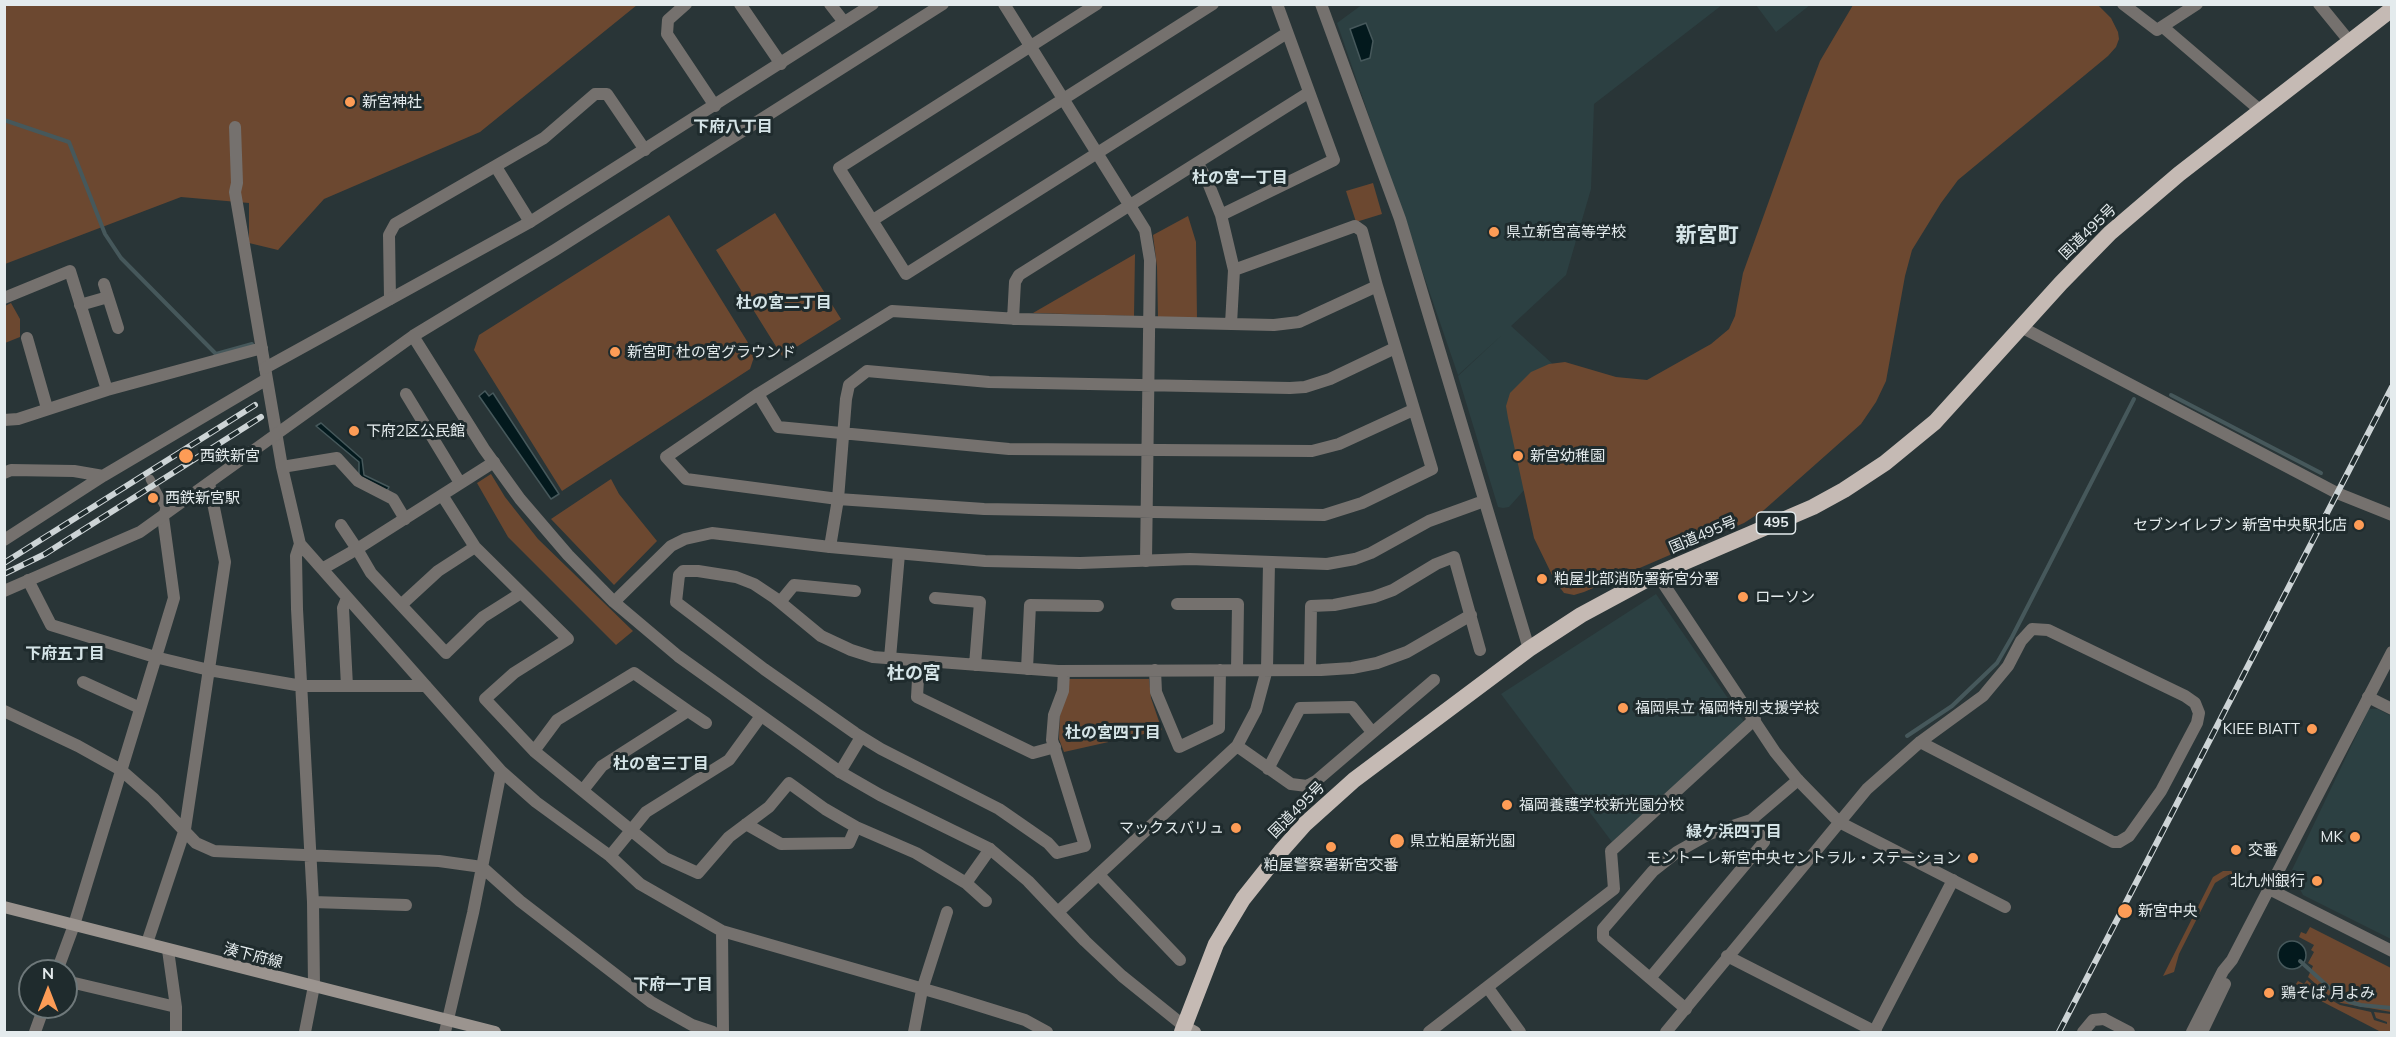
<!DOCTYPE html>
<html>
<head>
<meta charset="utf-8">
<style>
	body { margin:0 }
	#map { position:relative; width:2396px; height:1037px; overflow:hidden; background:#293537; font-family:Mulish,sans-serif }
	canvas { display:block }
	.frame { position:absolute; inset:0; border:6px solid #e4ebed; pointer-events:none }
	.north { position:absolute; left:18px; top:959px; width:60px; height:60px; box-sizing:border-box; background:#1f2b2d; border:2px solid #6e787a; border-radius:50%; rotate:0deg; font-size:16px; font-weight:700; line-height:24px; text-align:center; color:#e4ebed }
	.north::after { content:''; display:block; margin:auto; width:21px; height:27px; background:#fd9c56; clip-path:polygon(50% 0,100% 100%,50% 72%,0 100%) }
</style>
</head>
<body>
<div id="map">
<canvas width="2396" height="1037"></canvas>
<div class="frame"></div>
<div class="north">N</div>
</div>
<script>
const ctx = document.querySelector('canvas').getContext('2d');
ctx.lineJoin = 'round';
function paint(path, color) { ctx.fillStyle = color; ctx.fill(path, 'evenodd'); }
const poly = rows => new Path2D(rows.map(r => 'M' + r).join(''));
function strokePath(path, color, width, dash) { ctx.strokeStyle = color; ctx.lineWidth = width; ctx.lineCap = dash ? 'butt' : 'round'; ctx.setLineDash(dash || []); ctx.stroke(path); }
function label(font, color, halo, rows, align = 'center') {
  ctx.font = font + ' Mulish,"Noto Sans JP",sans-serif'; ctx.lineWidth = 6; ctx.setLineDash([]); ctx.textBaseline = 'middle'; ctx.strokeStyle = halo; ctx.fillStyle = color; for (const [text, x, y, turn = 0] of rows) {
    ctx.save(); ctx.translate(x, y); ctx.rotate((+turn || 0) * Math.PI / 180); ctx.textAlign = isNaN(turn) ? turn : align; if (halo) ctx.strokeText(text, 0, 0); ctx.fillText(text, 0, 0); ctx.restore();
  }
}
const built = poly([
	[1363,4,1722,5,1594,104,1591,189,1566,275,1511,326,1599,406,1509,507,1503,508,1498,507,1458,376,1503,334,1458,375,1337,23],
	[1756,5,1810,5,1776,32],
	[1656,594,1745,723,1612,842,1501,694],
	[2369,709,2378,709,2391,716,2391,939,2303,895,2291,872]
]);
const green = poly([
	[5,5,637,5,480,132,324,199,278,250,249,243,249,203,181,197,5,264],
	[1853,5,2098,5,2111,18,2118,32,2119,39,2116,47,2108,56,1958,180,1941,203,1912,250,1905,276,1886,381,1876,402,1861,424,1764,510,1744,523,1584,592,1574,595,1564,593,1555,581,1534,538,1508,418,1506,406,1510,393,1531,372,1549,364,1565,362,1616,377,1647,380,1711,344,1729,329,1735,316,1743,273,1805,101,1820,61],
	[1373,183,1382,214,1356,222,1346,191],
	[775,213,841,319,782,356,716,250],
	[669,215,755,354,750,369,562,491,474,350,479,335],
	[1188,216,1196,242,1197,319,1158,318,1157,267,1153,235],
	[1135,254,1134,316,1033,313],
	[11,303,20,319,20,337,5,343,5,306],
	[491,474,505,497,538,539,633,631,616,645,508,537,477,483],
	[611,479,619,494,657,541,614,585,551,519],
	[1069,679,1149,679,1151,698,1162,730,1064,752,1059,739,1060,715],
	[2223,871,2231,871,2236,875,2228,875,2215,883,2179,954,2174,972,2163,976,2213,877],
	[2310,927,2391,968,2391,1012,2341,1003,2328,995,2308,977,2313,966,2308,963,2314,952,2311,950,2314,945,2299,937,2301,932,2306,934],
	[2307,980,2326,997,2340,1005,2371,1012,2374,1020,2387,1024,2387,1022,2376,1018,2374,1012,2391,1014,2391,1032,2381,1032,2294,987,2298,981,2304,984]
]);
const water = poly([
	[1366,23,1373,41,1370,58,1361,61,1350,29,1366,23],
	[485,391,489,396,493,393,559,494,551,499,479,396,485,391],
	[321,423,362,459,364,475,389,487,387,491,359,476,359,462,316,426,321,423],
	'2278 955a14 14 0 1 1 28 0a14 14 0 1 1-28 0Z'
]);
const stream = poly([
	[4,120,69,142,105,234,121,258,216,354,252,344],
	[2171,395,2321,473],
	[1907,736,1952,706,1997,663,2012,637,2134,399],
	[2300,961,2334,992,2350,1002,2361,1005,2392,1008]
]);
const pedestrian = poly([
	[150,479,165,507,163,517]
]);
const minor = poly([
	[686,4,668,20,667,34,715,106],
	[740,4,781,64],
	[830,4,844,22],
	[1004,4,1145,230,1150,260,1146,561],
	[1097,4,839,168,906,274,1287,33],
	[2123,4,2157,30,2197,4],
	[2319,4,2350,42],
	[2163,27,2261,111],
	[235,127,237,183,235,192,282,467,300,544,501,771,536,802,610,856,640,884,722,931,948,996,1025,1020,1047,1032],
	[1198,164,1207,180,1221,215,1234,270,1231,324],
	[496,167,530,222],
	[1221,215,1334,160,1277,4],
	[873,220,1213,4],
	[1234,270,1355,226,1362,231,1377,286],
	[104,284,118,328],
	[1377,286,1432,469,1362,503,1324,515,984,509,838,499,686,479,666,457,758,394,892,311,1018,319,1274,325,1299,322,1377,286],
	[4,298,70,271,107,390],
	[390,299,389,235,395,224,544,138,595,94,607,94,645,150],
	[80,305,108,297],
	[1013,319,1015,282,1019,275,1308,93],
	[27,338,47,408],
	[406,394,460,483],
	[758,394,778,427,1009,449,1312,451,1339,444,1413,410],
	[4,420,18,419,107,390,262,348],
	[494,462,357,549,371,573,446,653,483,617,521,593],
	[282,467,337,458,358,481,393,499,405,519],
	[4,473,11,470,74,471,103,476],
	[442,495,475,547,568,639,514,673,485,699,534,751,665,858,698,873,729,837,769,807,789,783,825,809,856,827,916,853,966,883,990,849],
	[4,540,103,476,267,379],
	[300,544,296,556,297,609,313,902,314,986,305,1032],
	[830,547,838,499,846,399,849,385,867,371,989,382,1290,388,1305,387,1330,379,1395,348],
	[322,569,357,549,341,525],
	[28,580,51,625,155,657,209,670,302,686,426,686],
	[935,598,980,602,975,665],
	[780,602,794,585,855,591],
	[1177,604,1238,604,1237,670],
	[401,605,438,571,475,547],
	[890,658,899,554],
	[919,661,917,697,1033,753,1055,747],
	[1027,669,1030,605,1098,606],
	[1155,670,1156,692,1179,747,1219,728,1220,670],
	[1310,670,1311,606,1334,605,1374,597,1393,590,1436,564,1454,557,1480,650],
	[1064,671,1063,691,1054,715,1052,740,1085,846,1057,853,1048,843,999,809,881,749,855,733,764,669,676,602,679,575,683,571,698,571,736,577,754,584,775,598,821,636,851,650,873,657,1058,671,1321,670,1352,668,1377,663,1407,652,1471,615],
	[83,682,140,708],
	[347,686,343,608,347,598],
	[2368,697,2392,709],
	[4,711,78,746,121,770,153,798,196,843,214,851,439,861,482,867,520,901,651,1002,692,1025,713,1032],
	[688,711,706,723],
	[1237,746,1291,784,1307,786,1316,781,1434,680],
	[534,751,557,720,634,673,688,711,602,766,583,790],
	[1268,769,1300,708,1352,707,1372,732],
	[840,772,861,737],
	[746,824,781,844,849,843,856,827],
	[610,856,646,812,729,760,761,716],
	[1099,875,1180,960],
	[966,883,986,901],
	[313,902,406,905],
	[1058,912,1237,746,1256,710,1267,669,1269,563],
	[74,925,174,598,163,517],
	[722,931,723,1032],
	[147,943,185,829,225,562,209,483],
	[168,950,176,1007],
	[1651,977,1764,842,1751,820],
	[66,981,176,1007,176,1032],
	[1488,988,1520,1032],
	[1686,1009,1603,938,1603,929,1653,871,1677,852,1709,834,1751,820,1798,780],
	[445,1032,473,913,501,771],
	[914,1032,922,990,947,912],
	[1429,1032,1614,889,1611,851,1755,719],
	[1874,1032,1953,880],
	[2083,1032,2093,1020,2104,1019]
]);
const tertiary = poly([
	[1321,4,1400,219,1529,649],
	[2021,327,2337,493,2392,515],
	[413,336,484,449,520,499,568,555,614,602,678,656,840,772,880,795,990,849,1028,881,1085,941,1122,976,1184,1026],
	[265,368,530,222,873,4],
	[1657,574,1775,752,1798,780,1839,822,2005,907],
	[4,591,140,532,413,336,555,250,943,4],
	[614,602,671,546,685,539,712,533,830,547,985,561,1080,563,1190,559,1327,564,1355,559,1371,553,1429,521,1484,501],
	[2269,889,2392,951],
	[1727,956,1876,1032],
	[57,971,74,925],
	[2104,1019,2129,1032],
	[35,1032,44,1007],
	[1666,1032,1867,789,1920,742,1983,696,2008,666,2021,641,2032,629,2048,630,2185,696,2195,703,2199,713,2197,723,2161,791,2129,836,2119,842,2113,842,1920,742],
	[2192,1032,2223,971,2232,960,2392,652],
	[2202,1032,2225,984]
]);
const secondary = poly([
	[4,907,495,1032],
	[1184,1026,1195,1032]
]);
const trunk = poly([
	[1182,1032,1216,944,1243,899,1282,850,1305,824,1354,780,1529,649,1581,615,1657,574,1813,507,1844,490,1885,463,1935,422,2061,283,2110,233,2179,174,2392,9]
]);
const rail = poly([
	[4,563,255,405],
	[4,574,45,554,261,417],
	[2059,1032,2392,387]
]);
const markers = [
	[350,102,6,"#fd9c56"],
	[1494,232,6,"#fd9c56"],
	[615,352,6,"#fd9c56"],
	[354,431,6,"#fd9c56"],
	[186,456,8,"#fd9c56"],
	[1518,456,6,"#fd9c56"],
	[153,498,6,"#fd9c56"],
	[2359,525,6,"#fd9c56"],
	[1542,579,6,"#fd9c56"],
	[1743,597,6,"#fd9c56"],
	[1623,708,6,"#fd9c56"],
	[2312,729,6,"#fd9c56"],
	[1507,805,6,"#fd9c56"],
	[1236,828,6,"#fd9c56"],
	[2355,837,6,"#fd9c56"],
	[1397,841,8,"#fd9c56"],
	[1331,847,6,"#fd9c56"],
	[2236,850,6,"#fd9c56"],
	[1973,858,6,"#fd9c56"],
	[2317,881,6,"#fd9c56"],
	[2125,911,8,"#fd9c56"],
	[2269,993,6,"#fd9c56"]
];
const shields = [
	[1776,523,39]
];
const shieldNames = [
	["495",1776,523]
];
const poiNames = [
	["新宮神社",362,102],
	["県立新宮高等学校",1506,232],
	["新宮町 杜の宮グラウンド",627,352],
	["下府2区公民館",366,431],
	["西鉄新宮",200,456],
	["新宮幼稚園",1530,456],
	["西鉄新宮駅",165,498],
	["セブンイレブン 新宮中央駅北店",2347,525,"right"],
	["粕屋北部消防署新宮分署",1554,579],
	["ローソン",1755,597],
	["福岡県立 福岡特別支援学校",1635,708],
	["KIEE BIATT",2300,729,"right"],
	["福岡養護学校新光園分校",1519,805],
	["マックスバリュ",1224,828,"right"],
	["MK",2343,837,"right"],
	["県立粕屋新光園",1410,841],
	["交番",2248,850],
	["モントーレ新宮中央セントラル・ステーション",1961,858,"right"],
	["粕屋警察署新宮交番",1331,865,"center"],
	["北九州銀行",2305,881,"right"],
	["新宮中央",2138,911],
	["鶏そば 月よみ",2281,993]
];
const streetNames = [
	["国道495号",2088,232,-44],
	["国道495号",1703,535,-23],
	["国道495号",1297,810,-45],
	["湊下府線",253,956,14]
];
const neighbourhoodNames = [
	["下府八丁目",733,127],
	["杜の宮一丁目",1240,178],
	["杜の宮二丁目",784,303],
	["下府五丁目",65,654],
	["杜の宮四丁目",1113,733],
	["杜の宮三丁目",661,764],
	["緑ケ浜四丁目",1734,832],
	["下府一丁目",673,985]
];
const quarterNames = [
	["杜の宮",914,674]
];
const districtNames = [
	["新宮町",1707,236]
];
paint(built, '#2c4042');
paint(green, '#6c4830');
paint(water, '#03191d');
strokePath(water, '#46585b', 1.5);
strokePath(stream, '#46585b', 4);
strokePath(pedestrian, '#75716e', 9);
strokePath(minor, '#75716e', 12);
strokePath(tertiary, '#75716e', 12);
strokePath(secondary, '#9b948f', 12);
strokePath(trunk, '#c5bab4', 16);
strokePath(rail, '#cdd4d6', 6);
strokePath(rail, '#1f2b2d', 4, [11]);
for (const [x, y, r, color] of markers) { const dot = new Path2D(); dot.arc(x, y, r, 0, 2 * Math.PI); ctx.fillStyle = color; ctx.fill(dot); strokePath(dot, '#1f2b2d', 2); }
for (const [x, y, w] of shields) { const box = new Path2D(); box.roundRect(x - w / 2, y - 11, w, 22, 4.5); ctx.fillStyle = '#1f2b2d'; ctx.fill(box); strokePath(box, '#e4ebed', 1.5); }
label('bold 14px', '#e4ebed', null, shieldNames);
label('15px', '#e4ebed', '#1f2b2d', poiNames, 'left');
label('15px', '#e4ebed', '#1f2b2d', streetNames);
label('bold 16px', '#d5e4e7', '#1f2b2d', neighbourhoodNames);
label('bold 18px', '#d5e4e7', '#1f2b2d', quarterNames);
label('bold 21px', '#d5e4e7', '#1f2b2d', districtNames);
</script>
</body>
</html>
